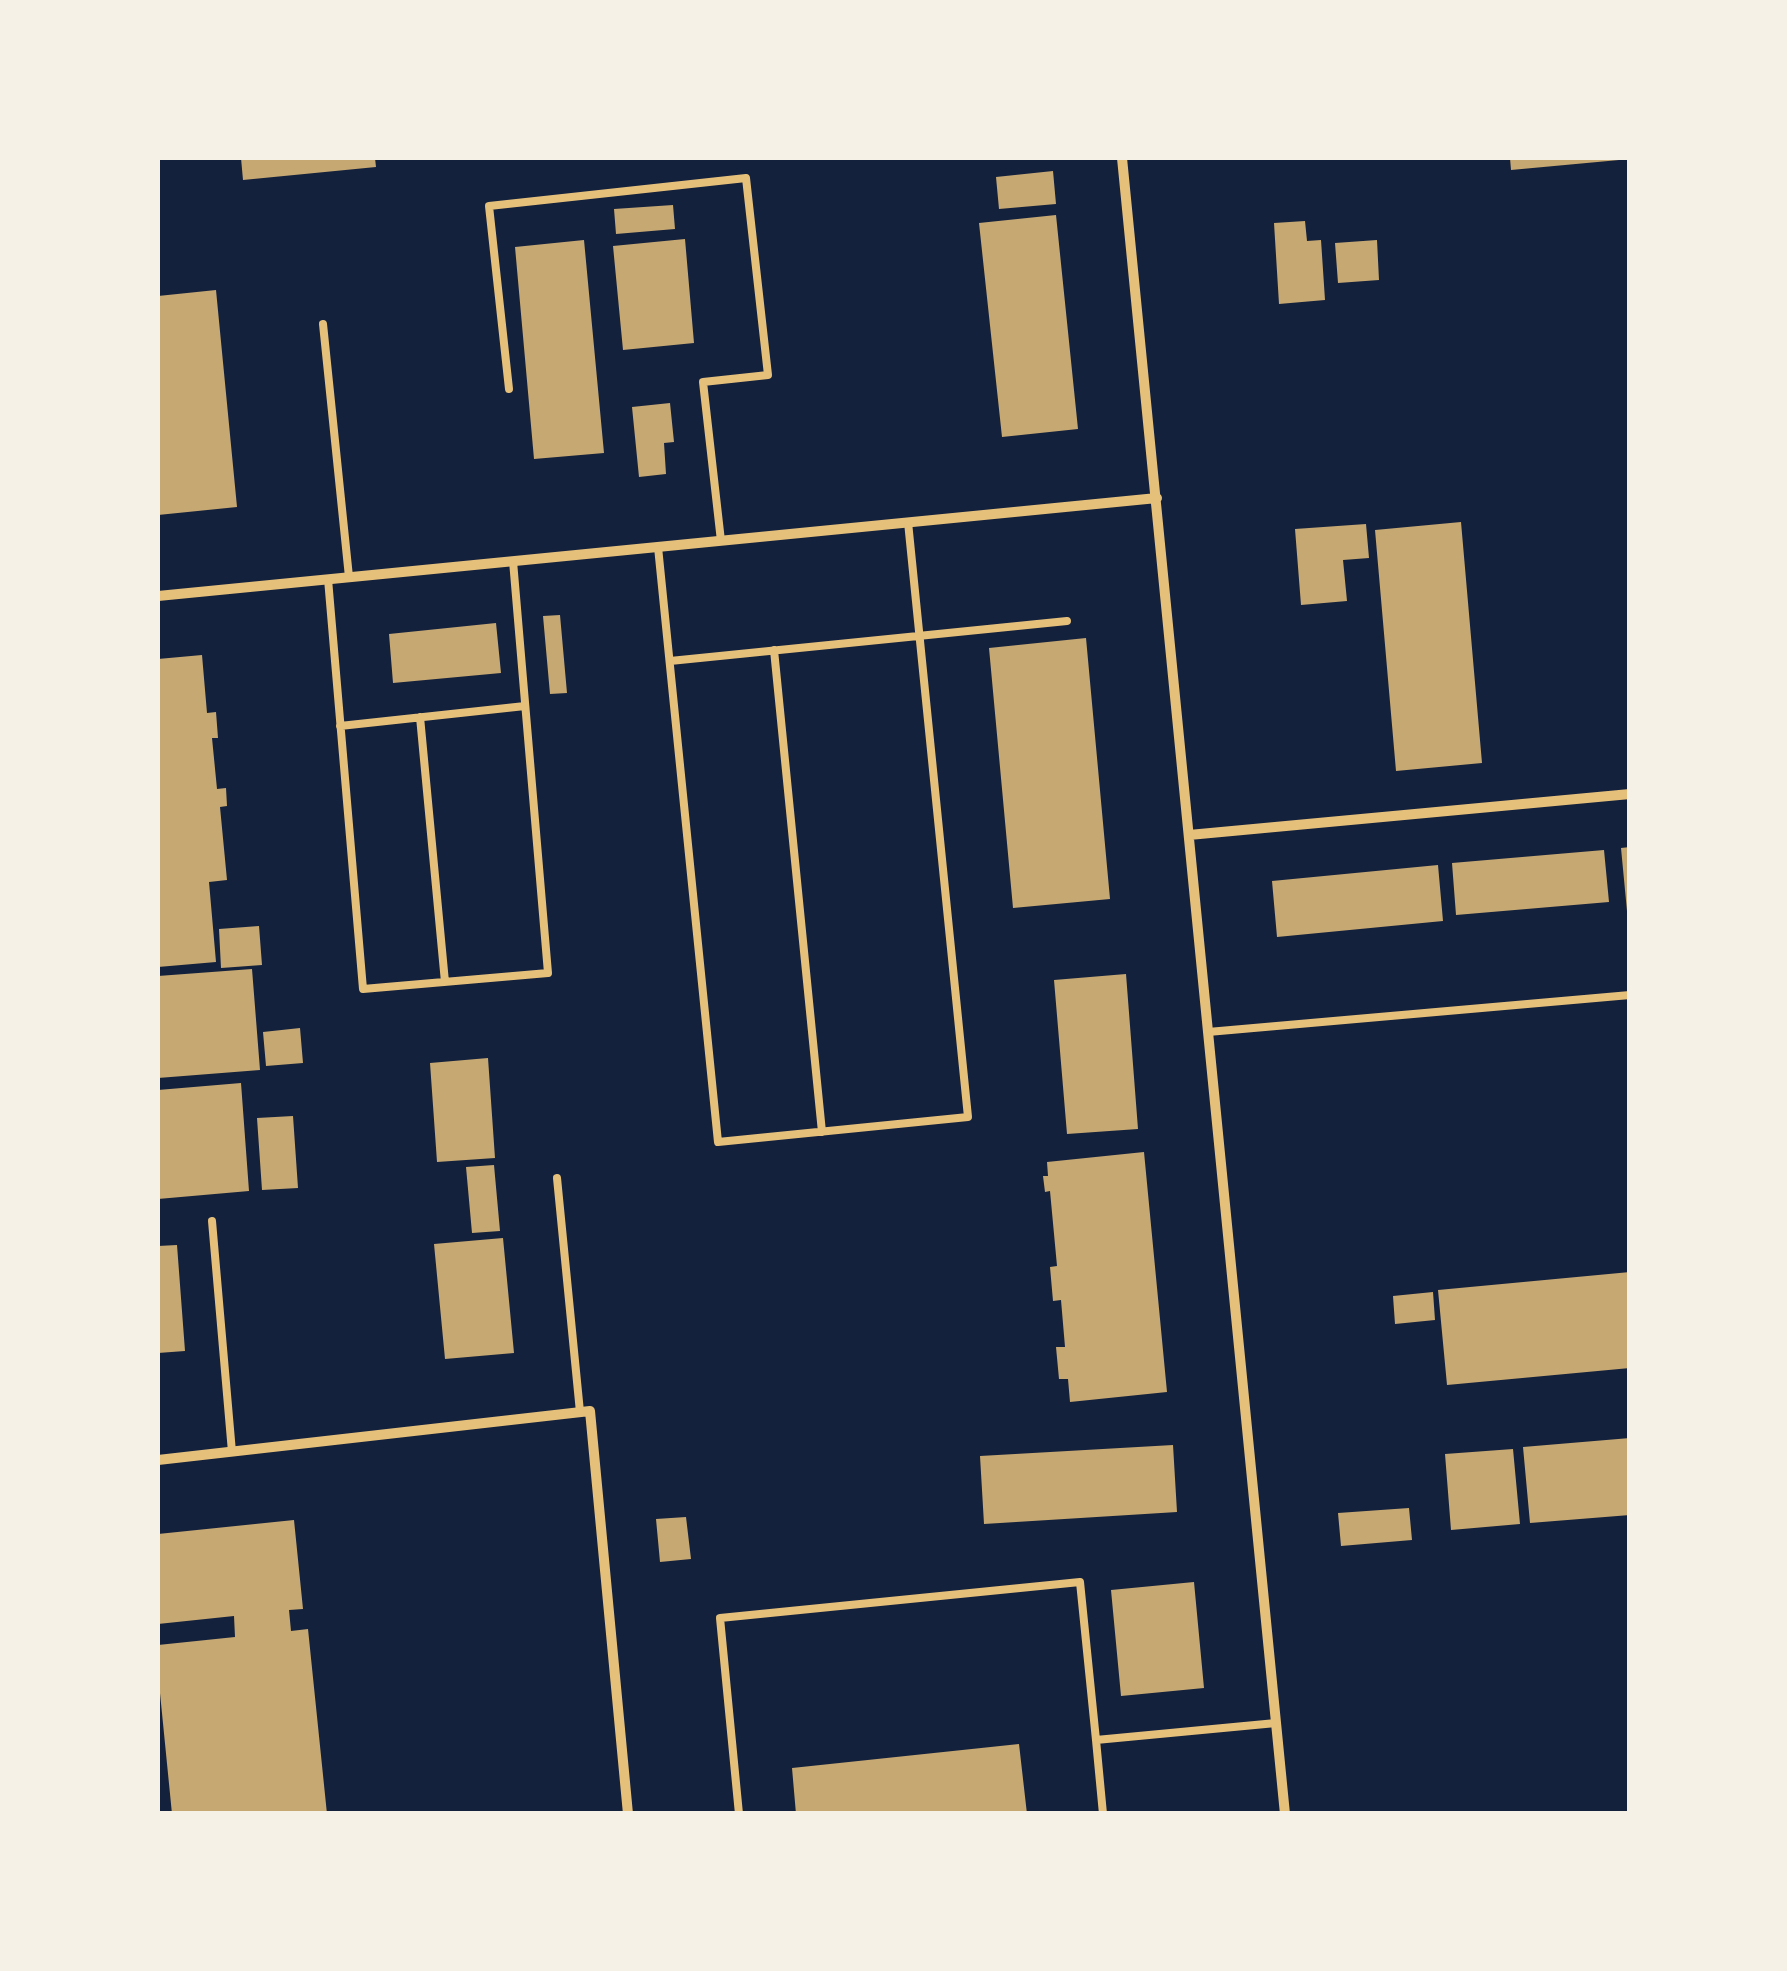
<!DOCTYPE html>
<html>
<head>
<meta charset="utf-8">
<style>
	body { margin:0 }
	#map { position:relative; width:1787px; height:1971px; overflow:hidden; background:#14213d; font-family:"Work Sans",sans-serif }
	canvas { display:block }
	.frame { position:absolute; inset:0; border:160px solid #f6f1e7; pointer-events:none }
</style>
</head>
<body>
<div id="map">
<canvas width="1787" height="1971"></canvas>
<div class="frame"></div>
</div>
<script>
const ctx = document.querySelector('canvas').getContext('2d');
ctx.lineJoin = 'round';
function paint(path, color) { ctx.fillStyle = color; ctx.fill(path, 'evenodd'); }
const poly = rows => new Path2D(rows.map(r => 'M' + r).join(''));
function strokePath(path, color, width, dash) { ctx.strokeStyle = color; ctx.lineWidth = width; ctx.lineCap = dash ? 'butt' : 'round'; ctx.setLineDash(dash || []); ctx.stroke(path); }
const building = poly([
	[241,158,375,158,376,167,243,180],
	[1510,158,1619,158,1619,160,1511,170],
	[1053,171,1056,204,999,209,996,177],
	[673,205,675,229,616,234,614,209],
	[1056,215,1078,429,1002,437,979,223],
	[1305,221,1307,241,1321,240,1325,300,1279,304,1274,223],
	[685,239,694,343,623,350,613,246],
	[584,240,604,453,534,459,515,247],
	[1377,240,1379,280,1338,283,1335,243],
	[216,290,237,507,158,515,158,296],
	[670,403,674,442,664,443,666,474,639,477,632,407],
	[1461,522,1482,763,1396,771,1375,530],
	[1366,524,1369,558,1343,560,1347,601,1301,605,1295,529],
	[560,615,567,693,550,694,543,616],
	[496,623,501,673,393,683,389,634],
	[1086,638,1110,899,1013,908,989,648],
	[202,655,207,713,216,712,218,738,212,738,217,789,226,788,227,806,220,807,227,880,209,882,216,962,158,967,158,659],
	[1630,847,1630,911,1627,911,1621,848],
	[1604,850,1609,902,1456,915,1452,863],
	[1438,865,1443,921,1277,937,1272,881],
	[259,926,262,965,221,968,219,929],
	[252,969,260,1070,158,1078,158,976],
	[1126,974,1138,1129,1067,1134,1054,980],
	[300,1028,303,1063,266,1066,263,1032],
	[488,1058,495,1158,437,1162,430,1063],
	[241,1083,249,1191,158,1199,158,1090],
	[293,1116,298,1188,262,1190,257,1118],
	[1144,1152,1167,1392,1070,1402,1068,1379,1059,1379,1056,1347,1065,1347,1061,1300,1053,1301,1050,1267,1057,1266,1050,1191,1045,1192,1043,1176,1048,1176,1047,1162],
	[494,1165,500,1231,472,1233,466,1167],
	[503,1238,514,1353,445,1359,434,1244],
	[177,1245,185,1351,158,1353,158,1246],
	[1630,1272,1630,1368,1447,1385,1438,1290],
	[1433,1292,1435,1320,1395,1324,1393,1296],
	[1630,1438,1630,1515,1530,1523,1523,1447],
	[1173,1445,1177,1512,984,1524,980,1456],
	[1513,1449,1520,1524,1451,1530,1445,1454],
	[1409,1508,1412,1540,1341,1546,1338,1513],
	[686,1517,691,1559,660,1562,656,1519],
	[294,1520,303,1609,289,1610,291,1631,308,1629,327,1814,172,1814,158,1673,158,1645,235,1637,234,1616,158,1624,158,1534],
	[1194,1582,1204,1688,1121,1696,1111,1590],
	[1019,1744,1027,1814,796,1814,792,1768]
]);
const service = poly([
	[323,324,349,577],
	[509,389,489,206,746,178,768,375,703,382,721,541],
	[658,547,718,1142,968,1117,908,522],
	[328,579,363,989,548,973,513,561],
	[774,650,822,1132],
	[670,661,1067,621],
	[420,717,445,982],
	[340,726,525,706],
	[1208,1032,1630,995],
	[557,1178,580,1412],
	[212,1221,232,1452],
	[739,1814,720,1618,1080,1582,1096,1740],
	[1103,1814,1096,1740,1276,1723]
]);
const minor = poly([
	[1122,158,1285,1814],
	[158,596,1157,498],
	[1189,835,1630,794],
	[158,1460,590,1411,628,1814]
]);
paint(building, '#c6a872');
strokePath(service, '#e5c07b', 8);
strokePath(minor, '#e5c07b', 10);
</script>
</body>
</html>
